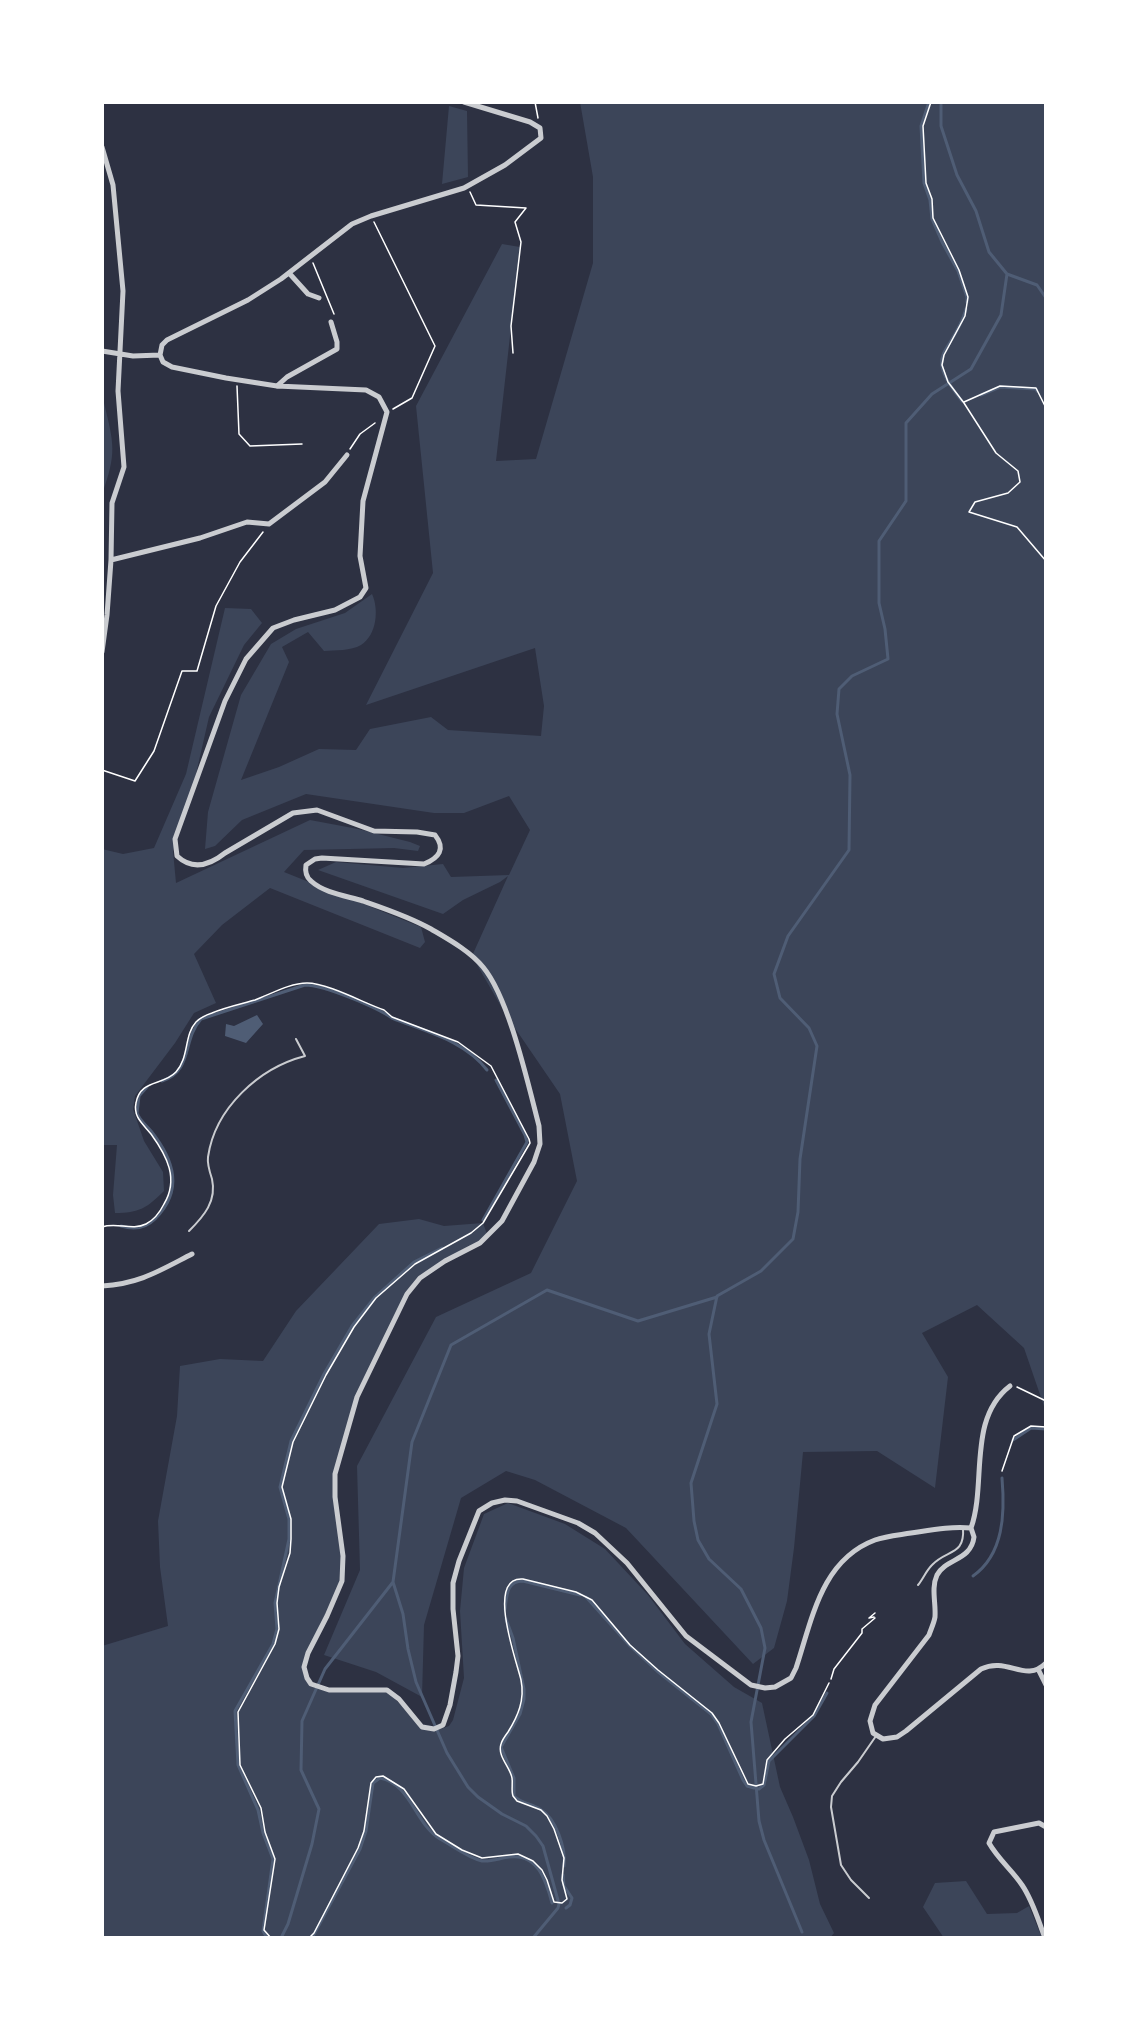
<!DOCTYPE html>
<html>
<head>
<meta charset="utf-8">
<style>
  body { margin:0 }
  #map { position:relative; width:1148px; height:2040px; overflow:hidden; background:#2d3142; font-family:Inter,sans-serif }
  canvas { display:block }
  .frame { position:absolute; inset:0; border:104px solid #fff; pointer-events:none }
</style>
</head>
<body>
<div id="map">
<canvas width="1148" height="2040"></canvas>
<div class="frame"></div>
</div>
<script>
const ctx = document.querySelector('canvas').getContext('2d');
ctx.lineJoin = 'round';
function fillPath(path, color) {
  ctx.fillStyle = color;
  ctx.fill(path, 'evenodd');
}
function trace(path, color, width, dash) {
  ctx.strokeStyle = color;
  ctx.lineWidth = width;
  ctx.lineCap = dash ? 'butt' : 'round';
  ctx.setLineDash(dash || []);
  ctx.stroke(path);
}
const green = new Path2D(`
  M580,102H1046V1412L1024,1348L977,1305L922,1333L948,1377L935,1488L877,1451L803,1452L794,1548L787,1601L774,1648L753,1664L626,1528L535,1480L506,1471L461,1498L424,1625L422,1697L376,1672L324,1655L360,1570L357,1466L436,1317L531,1273L577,1181L560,1094L506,1015L472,956L508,876L500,882L463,900L443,914L318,870L336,862L403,868L443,864L451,877L509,875L530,830L509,796L464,813H434L306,794L242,820L215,846L205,849L208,812L241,695L271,644L296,629L345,613L372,594C379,609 377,635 361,645C351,651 335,650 324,651L308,632L282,647L289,662L241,780L279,767L319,749L356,750L370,729L431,717L448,730L541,736L544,706L535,648L366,705L433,573L416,406L502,244L520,247L496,461L536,459L593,263V177Z
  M449,106L467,111L468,177L442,184Z
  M102,402L104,403C114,444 117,453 102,494Z
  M225,608L251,609L262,623L244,645L209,717L193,787L173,851L176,883L310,820L358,829L410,842L420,846L418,851L394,848L304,850L284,872L421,927L425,942L420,948L270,888L222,925L194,954L216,1003L194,1013L175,1043L135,1096L133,1109L144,1141L163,1172L164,1191C147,1208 139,1213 115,1213L113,1195L117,1145H102V849L123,854L154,848L186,774Z
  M419,1219L444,1226L483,1223L488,1237L420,1278L407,1294L357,1397L335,1474L341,1530L342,1581L304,1667L307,1678L321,1688L387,1690L417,1723L443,1728L449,1726L453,1720L464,1678L460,1611L464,1568L484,1514L508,1503L565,1524L605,1549L648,1595L685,1644L734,1687L762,1703L780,1787L793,1817L809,1860L820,1904L834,1933L830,1938H102V1646L168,1626L160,1567L158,1521L177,1416L180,1366L220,1359L263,1361L296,1311L379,1224Z
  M966,1881L987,1914L1017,1913L1029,1906L1042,1938H944L923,1907L935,1883Z`);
const water = new Path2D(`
  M257,1015L263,1024L246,1043L225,1036L226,1024L234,1026Z`);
const stream = new Path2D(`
  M929,102L921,126L924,183L930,200L932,219L942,242L958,271L967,297V302
  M941,102V126L957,175L976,211L989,252L1007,274L1037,285L1046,298
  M981,395L1000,387L1036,389L1037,391
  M962,401C921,350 952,357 966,309
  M162,1081C193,1071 182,1040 201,1019L305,985C324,985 376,1007 392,1018C426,1032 464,1040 487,1070
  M483,1220L527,1142L525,1135L496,1080
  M121,1226C134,1230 146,1228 155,1219C184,1190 174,1160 151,1131C146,1125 140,1121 137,1113L139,1096L147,1087
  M1013,1440L1031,1428L1046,1429
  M973,1576C1004,1554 1005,1513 1002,1478
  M393,1582L403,1614L408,1649L416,1682L447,1753L468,1787L478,1797L502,1814L526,1826L536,1836L543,1846L559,1904L558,1908L533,1938
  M586,1597L630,1646L657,1671L711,1714L718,1724L743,1780L747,1786L754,1788
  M505,1609C507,1596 506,1581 523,1581L580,1595
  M506,1619L513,1638L524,1689V1699L520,1714L501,1747L514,1778V1796C521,1803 532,1804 540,1809C556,1818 566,1848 564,1866
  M759,1789L764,1785L769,1761L814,1716L827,1693
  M563,1875L564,1886L572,1898L570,1905L566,1908
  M802,1932L764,1840L759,1821L751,1722L765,1648L761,1628L741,1589L709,1559L698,1540L694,1521L691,1483L717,1404L709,1334L717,1296L761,1271L793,1239L798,1212L800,1159L817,1046L809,1028L780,998L774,974L788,936L849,850L850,775L837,714L839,689L852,676L888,659L885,629L879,603V541L906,501V423L932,394L971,369L1001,315L1007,274
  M267,1938L263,1931L273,1859L263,1833L258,1810L238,1765L235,1711L273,1644L277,1629L275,1603L289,1539V1519L280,1487L291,1441L324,1374L352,1326L375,1297L414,1262L442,1248
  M281,1938L288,1924L312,1844L319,1809L301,1770L302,1721L325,1669L393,1582L412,1442L451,1345L547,1290L638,1321L717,1297
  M312,1938L360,1849L366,1831L373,1783L380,1778C411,1784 415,1824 440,1839C453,1846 468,1858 482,1861C491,1862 501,1858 509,1857C538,1853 546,1881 552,1903`);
const path = new Path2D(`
  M535,102L538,118
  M931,102L923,126L926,183L932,199L933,218L959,270L968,297L965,316L944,355L942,365L948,382L964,403L996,453L1018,471L1020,482L1008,493L975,502L969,512L1017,527L1046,561
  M470,192L476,205L526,208L515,222L521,242L511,326L513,353
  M374,222L435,346L412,398L393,409
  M313,263L334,314
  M237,386L239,434L250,446L302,444
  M964,402L1000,386L1036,388L1046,408
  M350,449L360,434L375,423
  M102,770L135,781L154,751L182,671H197L216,606L240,562L263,532
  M102,1227C117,1222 132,1231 146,1224C154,1220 160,1212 164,1204C179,1179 167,1156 151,1134C143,1124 133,1117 136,1103C140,1079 163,1086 176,1072C189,1058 184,1035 196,1022C200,1018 206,1015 212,1013C226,1007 241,1004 255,1000C271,994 290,983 307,983C327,983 364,1003 384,1010L392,1017L458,1042L491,1066L529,1139L530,1143L483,1223L471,1233L415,1264L376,1298L354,1327L326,1375L293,1442L282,1487L291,1519V1539L290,1553L279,1587L277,1603L279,1629L275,1644L238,1712L240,1765L261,1808L265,1832L275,1859L264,1930L271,1938
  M1017,1387L1046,1401
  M1002,1471L1014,1436L1031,1426L1046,1427
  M874,1617L869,1618L875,1613
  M831,1679L834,1669L862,1633V1629L875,1618
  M309,1938L314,1933L358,1848L364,1831L371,1783L376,1777L383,1776L404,1789L436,1834L462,1850L482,1858L518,1854L533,1861L542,1870L547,1880L554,1902L562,1903L567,1899L562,1880L564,1858L554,1829L547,1816L541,1810L517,1801L513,1796C511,1790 513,1784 512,1778C510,1767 497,1756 501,1744C502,1740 505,1736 508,1732C518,1716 525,1700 521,1680C517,1662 485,1576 523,1579L576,1592L592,1600L630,1645L658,1670L712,1713L719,1723L748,1784L756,1786L763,1784L767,1760L785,1739L813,1715L829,1683`);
const service = new Path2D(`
  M189,1231C204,1216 217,1201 212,1179C210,1173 207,1164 208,1157C215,1108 259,1068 305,1056L296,1039
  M918,1585C923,1579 926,1571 932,1565C947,1549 965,1556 963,1528
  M869,1898L851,1880L841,1865L831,1807L832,1796L841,1782L858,1762L876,1736`);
const minor = new Path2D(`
  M102,147L113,185L123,291L118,391L124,467L112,503L111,560L107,615L102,652
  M289,273L308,294L319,298
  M102,351L133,356L160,355
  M160,355L163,362L172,367L226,378L277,386L366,390L379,397L387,412L363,501L360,556L366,588L360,597L335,610L294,620L273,628L246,659L225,701L175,839L177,856C193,871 210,865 225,853L293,813L317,810L374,831L417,832L435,835C446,849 439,858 424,864L322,858L315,859L306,865C305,871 306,877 311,881C324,893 347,896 363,901C386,909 410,917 431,929C448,939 470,951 483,967C509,998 528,1084 539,1126L540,1144L534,1162L502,1221L480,1243L445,1261L420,1278L407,1294L357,1397L335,1474V1497L343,1556L342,1581L327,1616L308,1653L304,1667L307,1678L311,1684L329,1690H387L399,1699L422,1727L434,1729L443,1725L450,1705L456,1672L458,1656L453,1609V1583L459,1561L479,1511L492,1503L505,1500L517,1501L578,1523L595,1533L627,1563L686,1636L751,1685L765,1688L775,1687L791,1678L796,1668C812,1620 821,1560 875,1540C886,1536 899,1535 911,1533C931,1530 951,1526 971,1528
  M160,355L162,345L167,340L248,300L281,279L352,224L371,216L464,188L505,165L541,138L540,128L530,122L464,102
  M277,386L287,377L337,349V342L331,322
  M111,560L200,538L247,522L269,524L325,482L347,455
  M102,1286C139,1284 159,1271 192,1254
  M971,1528L974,1537C971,1561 946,1558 937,1575C931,1588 936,1603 935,1617C934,1623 931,1629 929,1635L875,1705L870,1721L873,1733L883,1739L897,1737L906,1731L981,1669C1008,1656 1025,1684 1046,1663
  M971,1528C987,1483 967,1419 1010,1386
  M1038,1669L1046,1685
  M1045,1938C1038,1920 1033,1901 1022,1885C1012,1870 998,1859 989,1843L994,1832L1039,1823L1046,1827`);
fillPath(green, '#3c4559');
fillPath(water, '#4f5d75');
trace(stream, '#4f5d75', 3);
trace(path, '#fff', 1.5);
trace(service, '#caccd0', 2);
trace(minor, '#caccd0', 5);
</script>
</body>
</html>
